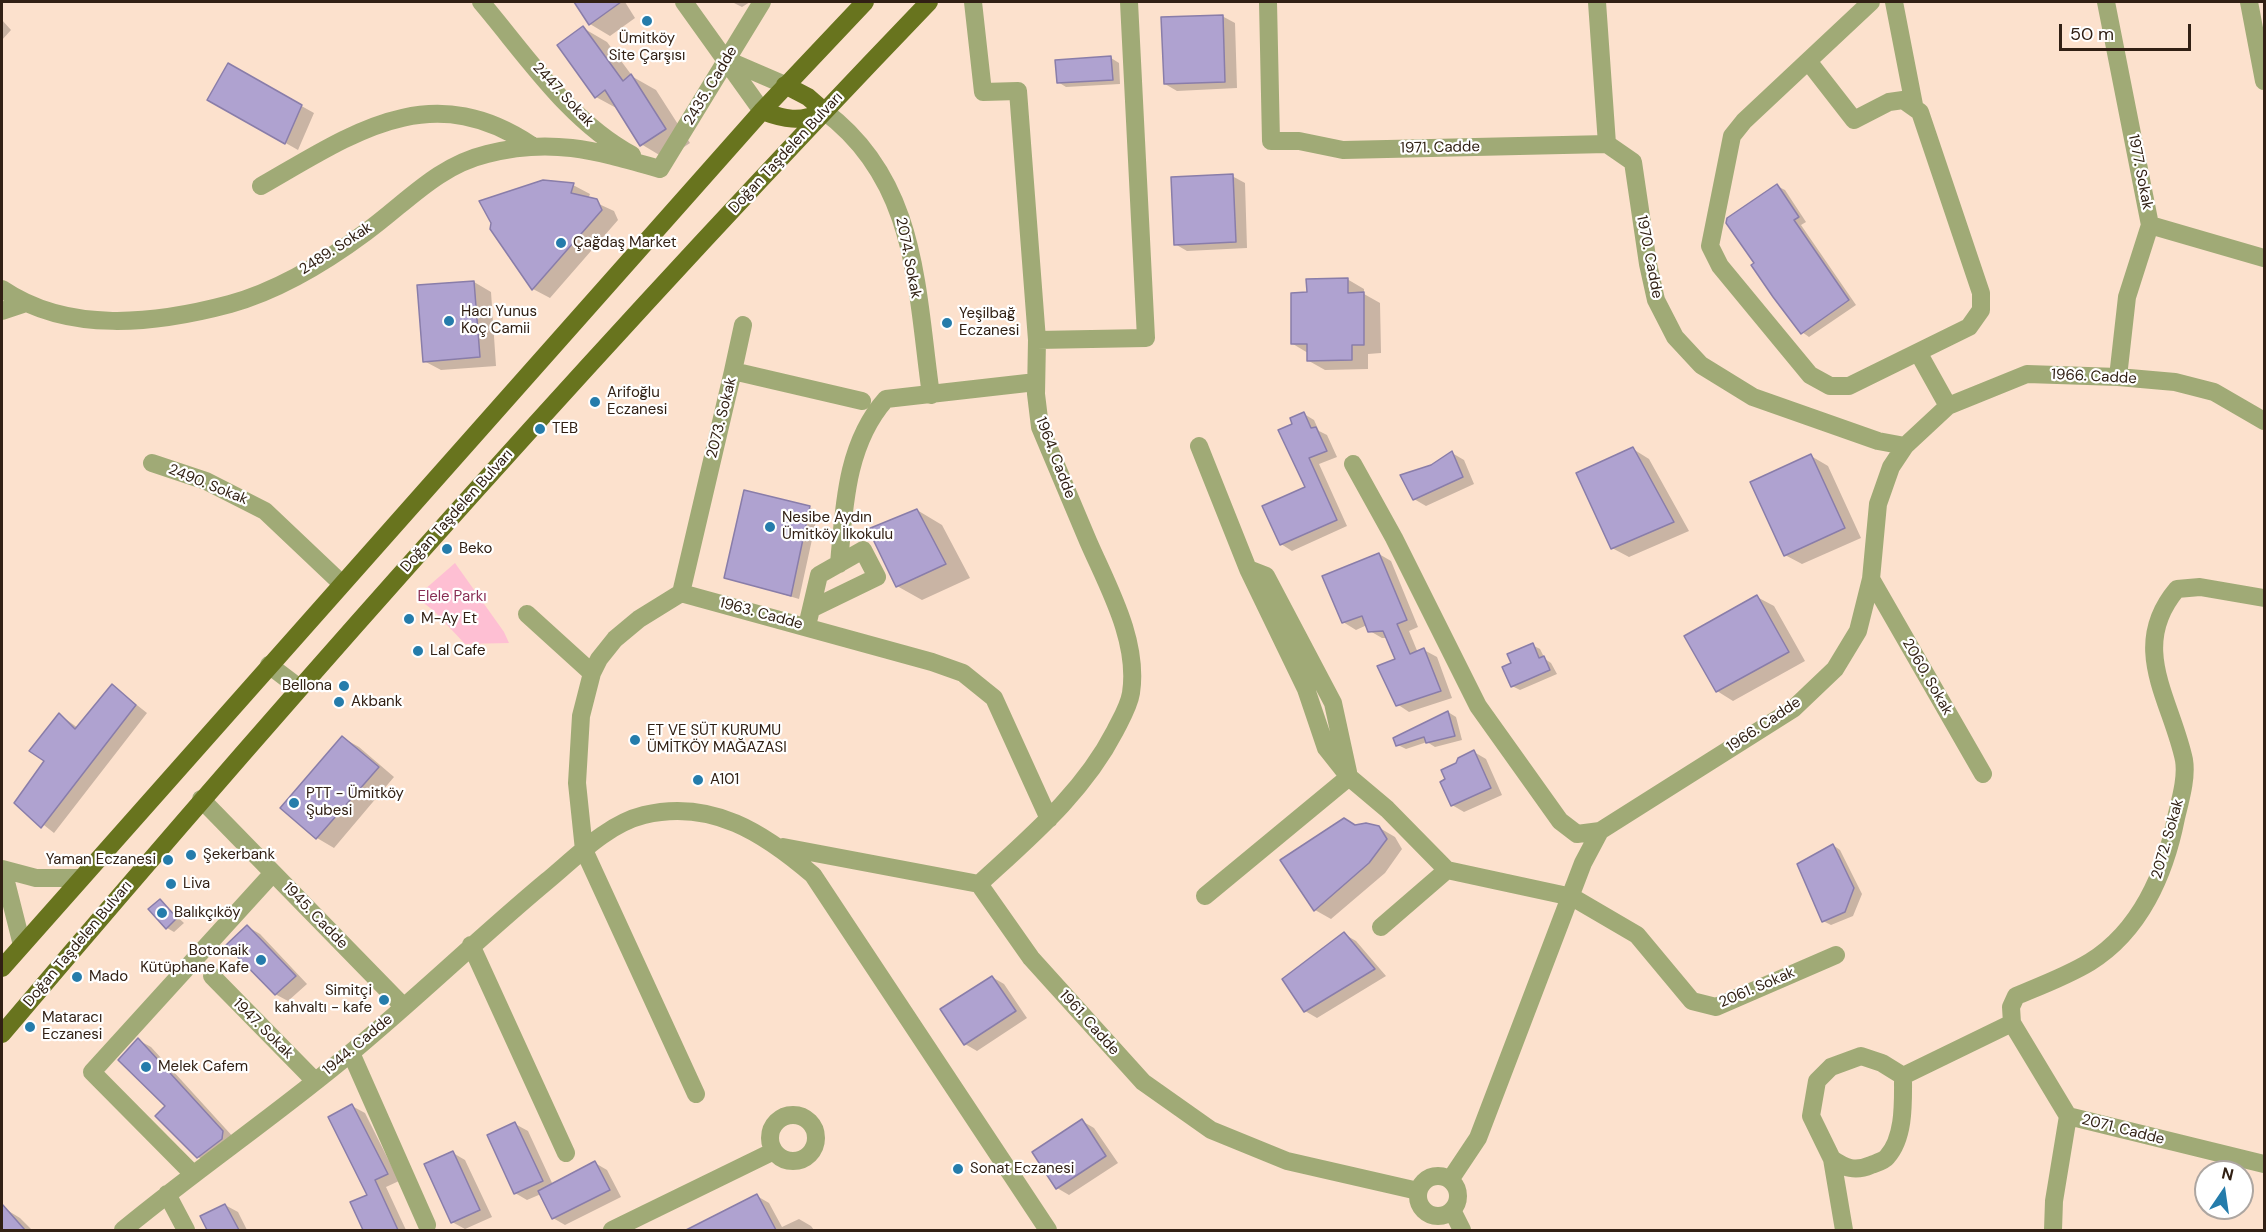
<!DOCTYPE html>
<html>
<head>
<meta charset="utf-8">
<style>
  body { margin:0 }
  #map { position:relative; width:2266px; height:1232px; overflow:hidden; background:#fce1cd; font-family:"DM Sans",sans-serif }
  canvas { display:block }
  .frame { position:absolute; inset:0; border:3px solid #312014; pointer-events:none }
  .north { position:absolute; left:2194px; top:1160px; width:60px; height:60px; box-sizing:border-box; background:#fff; border:2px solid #ada6a1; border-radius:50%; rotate:13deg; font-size:16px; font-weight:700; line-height:24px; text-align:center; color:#312014 }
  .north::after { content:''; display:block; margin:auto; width:21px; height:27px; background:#257cab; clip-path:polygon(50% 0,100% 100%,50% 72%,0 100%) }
  .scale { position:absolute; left:2059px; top:24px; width:132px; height:27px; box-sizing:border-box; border:3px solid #312014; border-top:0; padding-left:8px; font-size:18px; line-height:21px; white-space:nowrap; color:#312014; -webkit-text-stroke:4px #fff; paint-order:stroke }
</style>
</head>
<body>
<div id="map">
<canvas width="2266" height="1232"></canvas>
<div class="frame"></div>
<div class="north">N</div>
<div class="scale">50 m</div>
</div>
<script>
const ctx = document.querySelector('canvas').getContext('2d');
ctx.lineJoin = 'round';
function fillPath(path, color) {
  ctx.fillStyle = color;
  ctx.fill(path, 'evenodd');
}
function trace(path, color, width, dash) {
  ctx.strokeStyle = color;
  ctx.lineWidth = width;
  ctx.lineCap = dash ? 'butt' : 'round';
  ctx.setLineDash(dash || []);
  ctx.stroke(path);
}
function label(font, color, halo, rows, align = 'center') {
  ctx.font = font + ' "DM Sans",sans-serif';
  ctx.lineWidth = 4.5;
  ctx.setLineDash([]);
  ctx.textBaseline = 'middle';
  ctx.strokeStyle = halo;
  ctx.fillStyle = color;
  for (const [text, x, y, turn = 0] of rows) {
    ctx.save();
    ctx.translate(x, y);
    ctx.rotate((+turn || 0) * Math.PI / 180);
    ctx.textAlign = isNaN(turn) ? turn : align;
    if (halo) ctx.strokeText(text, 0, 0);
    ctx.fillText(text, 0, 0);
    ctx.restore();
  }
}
const green = new Path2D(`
  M455,563L504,632L509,643L465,644L434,611L416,597Z`);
const shadow = new Path2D(`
  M576,2H625L635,18L610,36L590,24Z
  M732,2H750L742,7Z
  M1222,16L1235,23L1237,88L1177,91L1165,84Z
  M2,20L11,30L2,40Z
  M583,28L607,42L633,77L656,90L690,143L666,159L641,144L620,110L596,97Z
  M1111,58L1119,63L1120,84L1066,87L1058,82Z
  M228,65L314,113L298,150L210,100Z
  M1232,176L1245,183L1247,248L1187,251L1175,244Z
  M573,185L590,194L588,199L614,211L618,220L550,298L533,289L492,229Z
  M1777,186L1785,190L1806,222L1801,225L1856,305L1809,337L1802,332L1756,264Z
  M1347,279L1364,289V294L1380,303L1381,353L1368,354V369L1325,370L1309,361L1308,353L1293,344L1308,294Z
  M474,282L491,292L496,366L441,370L424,361Z
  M1304,414L1314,420L1319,431L1327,435L1337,457L1319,464L1347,526L1292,551L1281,544L1307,487L1294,425Z
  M1633,449L1649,459L1689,531L1629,557L1612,548Z
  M1452,453L1464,460L1474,484L1426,506L1414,499L1402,476L1443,460Z
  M1811,456L1828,466L1861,538L1802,564L1785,555Z
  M746,492L810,508L818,512L799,599L725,577Z
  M917,510L942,525L970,578L922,600L897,586Z
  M1379,554L1391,561L1418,627L1409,631L1418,653L1424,650L1437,657L1452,698L1409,712L1397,704V660L1388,638H1382L1370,631L1367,625L1356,630L1343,622Z
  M1757,597L1774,606L1805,661L1733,701L1717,691Z
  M1532,645L1540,649L1545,659L1551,663L1557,674L1520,690L1512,686L1513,664Z
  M113,686L147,713L54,833L16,803L46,761L60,715L78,728Z
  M1448,712L1456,717L1462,740L1435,747L1427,742L1406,749L1398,745Z
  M343,738L359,747L394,777L334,848L317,838L282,808Z
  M1474,752L1486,759L1502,795L1464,812L1452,805L1447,780L1458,764Z
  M1378,827L1395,837L1402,849L1385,873L1331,919L1315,910Z
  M1833,845L1840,850L1862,894L1853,916L1831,925L1823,921Z
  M160,901L184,923L174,932L167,928Z
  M248,927L260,934L307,984L288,1001L275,994Z
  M1344,934L1356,941L1386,976L1317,1018L1305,1011Z
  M992,977L1004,984L1027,1018L977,1051L965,1044Z
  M138,1040L151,1047L235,1139L210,1164L198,1157L167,1106Z
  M352,1106L365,1113L399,1181L386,1187L406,1230H365L352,1203L369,1195Z
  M1082,1121L1094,1128L1118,1163L1069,1195L1057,1188Z
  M515,1124L528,1131L553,1185L595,1163L607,1170L621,1197L565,1225L553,1218L541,1194L527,1200L515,1193Z
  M453,1153L465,1160L492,1217L465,1229L452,1222Z
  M757,1196L769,1203L782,1227L799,1219L811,1226L814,1230H704L701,1224Z
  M225,1205L238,1212L247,1230H209L202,1217Z
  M2,1207L20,1218L32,1230H2Z`);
const building = new Path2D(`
  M574,2H621L589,25Z
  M1223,15L1225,82L1164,84L1161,17Z
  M583,26L623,81L631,74L666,129L640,146L605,90L595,98L557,45Z
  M1111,56L1113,80L1057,83L1055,60Z
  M228,63L302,105L285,144L207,100Z
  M1233,174L1236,242L1174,245L1171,177Z
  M543,180L574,183L571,193L597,199L602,210L532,290L490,229L491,223L479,201Z
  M1777,184L1799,217L1794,220L1849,300L1801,334L1773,297L1751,265L1754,263L1726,223L1727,218Z
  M1348,278V293L1364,292V345H1352V360L1307,361V344H1291V293L1307,292L1306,279Z
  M474,281L480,357L423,362L417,285Z
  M1304,412L1311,428L1316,427L1327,451L1309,458L1337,520L1280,545L1262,506L1305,487L1278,430L1292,424L1290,418Z
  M1633,447L1674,522L1611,549L1576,473Z
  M1452,451L1463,477L1413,500L1400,475L1431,465Z
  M1811,454L1845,528L1784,556L1750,482Z
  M744,490L810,506L791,596L724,578Z
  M917,509L946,564L896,587L868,529Z
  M1379,553L1407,620L1397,624L1410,654L1424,648L1441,691L1396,706L1377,666L1395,659L1383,631L1368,632L1362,616L1342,623L1322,576Z
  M1757,595L1789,652L1716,692L1684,636Z
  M1533,643L1539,658L1544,656L1550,670L1511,687L1502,667L1511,663L1507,654Z
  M112,684L136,705L41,828L14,803L44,761L29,751L59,713L75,729Z
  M1448,711L1455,736L1426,743L1424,737L1396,746L1393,738Z
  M342,736L379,767L316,839L280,808Z
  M1474,750L1491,788L1451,806L1440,782L1445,779L1441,770L1456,763L1458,758Z
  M1344,818L1355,825L1366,823L1379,826L1387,839L1369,863L1314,911L1280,860Z
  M1833,844L1854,888L1845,912L1822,922L1797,864Z
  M160,899L177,918L166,929L148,909Z
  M247,925L296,976L275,995L226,945Z
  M1344,932L1375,969L1304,1012L1282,979Z
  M992,976L1016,1011L964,1045L940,1009Z
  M138,1038L223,1131L222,1139L197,1158L155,1116L165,1106L118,1060Z
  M352,1104L388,1174L375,1180L398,1230H363L350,1202L367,1195L328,1117Z
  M1082,1119L1106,1156L1056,1189L1032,1152Z
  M515,1122L543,1181L514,1194L487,1135Z
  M453,1151L480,1210L451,1223L424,1164Z
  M595,1161L610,1190L552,1219L538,1191Z
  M757,1194L776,1230H686Z
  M2,1204L25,1230H2Z
  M225,1204L239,1230H207L200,1216Z`);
const minor = new Path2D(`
  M481,2C526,55 569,121 632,155
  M684,2L762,111
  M973,2L983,92L1018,91L1037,340L1036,394L1040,427C1056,465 1072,503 1088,541C1108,587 1139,641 1131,693C1129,706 1121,719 1115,731C1083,793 1030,837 979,884
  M1268,2L1271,141H1299L1343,150L1607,144L1597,2
  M1894,2L1914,105
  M2106,2L2150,225L2127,297L2118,377
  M2249,2L2264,81
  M727,60L785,85
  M1808,61L1854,120L1889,102L1903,100L1920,112L1981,293V310L1969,327L1849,386H1830L1810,375L1720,266L1710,246L1732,136L1744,121Z
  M1808,61L1871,2
  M824,111C918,181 916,289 931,395
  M1607,144L1633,162L1648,264L1656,300L1675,337L1701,365L1753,397L1878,441L1905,446
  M660,169L762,2
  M261,186C352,134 429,77 531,145
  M2150,225L2264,258
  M2,289C68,334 155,324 230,304C277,291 327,261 366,232C406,203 437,166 487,154C552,137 597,151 660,169
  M2,311L23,304
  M1037,340L1146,338L1129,2
  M1919,354L1948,406
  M733,371L743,325
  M1199,446L1248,569L1306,689L1326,748L1349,777L1387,809L1447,870L1572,897L1637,935L1692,1001L1716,1007L1836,955
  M152,463L206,481L265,511L341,583
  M1353,464L1394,538L1478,706L1560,821L1577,834L1600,831
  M839,564C844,507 846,444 886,399L1036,382
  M1248,569L1266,576L1333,703L1348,772
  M1871,579L1983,774
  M681,593L733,371L862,401
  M2264,598L2200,587L2177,589C2128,647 2171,699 2184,760C2187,778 2180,801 2176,818C2165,874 2140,931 2090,962C2067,976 2040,986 2016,996L2011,1007L2012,1023L2068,1116L2264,1164
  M527,614L592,673
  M807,626L819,575L863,550L877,577L811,609
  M269,665L298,687
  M201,799L404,1007
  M783,847L979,884L1031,958L1143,1082L1211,1130L1287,1161L1418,1191
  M2,869L36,878H80
  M3,870L22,945
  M1205,896L1349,777
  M1381,927L1447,870
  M471,945L566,1153
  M212,976L315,1081
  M351,1053L427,1225
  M696,1094L584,850L577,783L581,716L592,673L599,659L615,639L639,619L681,593L932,662L963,673L994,698L1049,819
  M770 1138a23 23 0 1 1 46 0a23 23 0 1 1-46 0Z
  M1832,1159C1845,1168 1855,1172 1871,1165C1876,1163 1884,1161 1887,1157C1905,1137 1903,1101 1903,1076
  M193,1174L92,1072L273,873
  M1418 1196a20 20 0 1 1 40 0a20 20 0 1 1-40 0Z
  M1450,1180L1478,1138L1583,863L1600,831L1793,709L1835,669L1858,631L1871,579L1878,504L1891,467L1905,446L1948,406L2027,374L2118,377L2175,382L2214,392L2264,421
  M167,1194L186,1230
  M1452,1210L1462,1230
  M123,1230C198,1168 278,1114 353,1051C419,996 481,936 547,881C576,857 607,824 644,815C712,799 764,833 813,875L1048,1230
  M612,1230L774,1151
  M1844,1230L1832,1159L1811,1116L1817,1081L1831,1067L1861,1056L1882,1063L1903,1076L2012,1023
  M2053,1230L2054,1201L2068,1116`);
const major = new Path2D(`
  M785,85L808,97L824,111
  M762,111C784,119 800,123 822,112
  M2,968L762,111L865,2
  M2,1034C301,681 609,335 929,2`);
const markers = [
  [647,21,6,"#257cab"],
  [561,243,6,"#257cab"],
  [449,321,6,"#257cab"],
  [947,323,6,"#257cab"],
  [595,402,6,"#257cab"],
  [540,429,6,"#257cab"],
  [770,527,6,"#257cab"],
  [447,549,6,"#257cab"],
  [409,619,6,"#257cab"],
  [418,651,6,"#257cab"],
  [344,686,6,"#257cab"],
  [339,702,6,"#257cab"],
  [635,740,6,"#257cab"],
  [698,780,6,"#257cab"],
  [294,803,6,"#257cab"],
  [191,855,6,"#257cab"],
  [168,860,6,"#257cab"],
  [171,884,6,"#257cab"],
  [162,913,6,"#257cab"],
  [261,960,6,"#257cab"],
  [77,977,6,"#257cab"],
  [384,1000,6,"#257cab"],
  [30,1027,6,"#257cab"],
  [146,1067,6,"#257cab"],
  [958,1169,6,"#257cab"]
];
const poiNames = [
  ["Ümitköy",647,39,"center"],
  ["Site Çarşısı",647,56,"center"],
  ["Çağdaş Market",573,243],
  ["Hacı Yunus",461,312],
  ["Koç Camii",461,329],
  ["Yeşilbağ",959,314],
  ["Eczanesi",959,331],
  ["Arifoğlu",607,393],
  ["Eczanesi",607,410],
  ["TEB",552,429],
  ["Nesibe Aydın",782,518],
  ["Ümitköy İlkokulu",782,535],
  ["Beko",459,549],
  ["M-Ay Et",421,619],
  ["Lal Cafe",430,651],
  ["Bellona",332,686,"right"],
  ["Akbank",351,702],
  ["ET VE SÜT KURUMU",647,731],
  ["ÜMİTKÖY MAĞAZASI",647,748],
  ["A101",710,780],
  ["PTT - Ümitköy",306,794],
  ["Şubesi",306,811],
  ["Şekerbank",203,855],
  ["Yaman Eczanesi",156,860,"right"],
  ["Liva",183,884],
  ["Balıkçıköy",174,913],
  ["Botonaik",249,951,"right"],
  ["Kütüphane Kafe",249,968,"right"],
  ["Mado",89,977],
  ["Simitçi",372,991,"right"],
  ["kahvaltı - kafe",372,1008,"right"],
  ["Mataracı",42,1018],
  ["Eczanesi",42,1035],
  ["Melek Cafem",158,1067],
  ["Sonat Eczanesi",970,1169]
];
const streetNames = [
  ["2435. Cadde",711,86,-59],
  ["2447. Sokak",563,95,47],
  ["1971. Cadde",1440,148,-1],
  ["Doğan Taşdelen Bulvarı",786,153,-47],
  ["1977. Sokak",2140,172,79],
  ["2489. Sokak",336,249,-33],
  ["1970. Cadde",1649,257,79],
  ["2074. Sokak",908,258,79],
  ["1966. Cadde",2094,377,3],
  ["2073. Sokak",722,418,-76],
  ["1964. Cadde",1055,458,69],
  ["2490. Sokak",208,485,22],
  ["Doğan Taşdelen Bulvarı",457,511,-48],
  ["1963. Cadde",761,614,15],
  ["2060. Sokak",1927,677,60],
  ["1966. Cadde",1764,725,-34],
  ["2072. Sokak",2168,839,-74],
  ["1945. Cadde",315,916,46],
  ["Doğan Taşdelen Bulvarı",78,944,-50],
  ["2061. Sokak",1757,988,-23],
  ["1961. Cadde",1089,1023,48],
  ["1947. Sokak",263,1029,45],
  ["1944. Cadde",358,1045,-40],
  ["2071. Cadde",2123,1130,14]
];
const parkNames = [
  ["Elele Parkı",452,597]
];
fillPath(green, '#febfd3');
fillPath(shadow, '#0003');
fillPath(building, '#afa2d0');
trace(building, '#897da9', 1.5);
trace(minor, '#a0aa76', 18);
trace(major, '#68741e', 18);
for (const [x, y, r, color] of markers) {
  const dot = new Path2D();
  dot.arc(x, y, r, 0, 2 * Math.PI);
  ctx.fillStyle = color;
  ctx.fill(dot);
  trace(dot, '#fff', 2);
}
label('15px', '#312014', '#fff', poiNames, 'left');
label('15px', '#312014', '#fff', streetNames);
label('15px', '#882d54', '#fff', parkNames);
</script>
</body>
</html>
